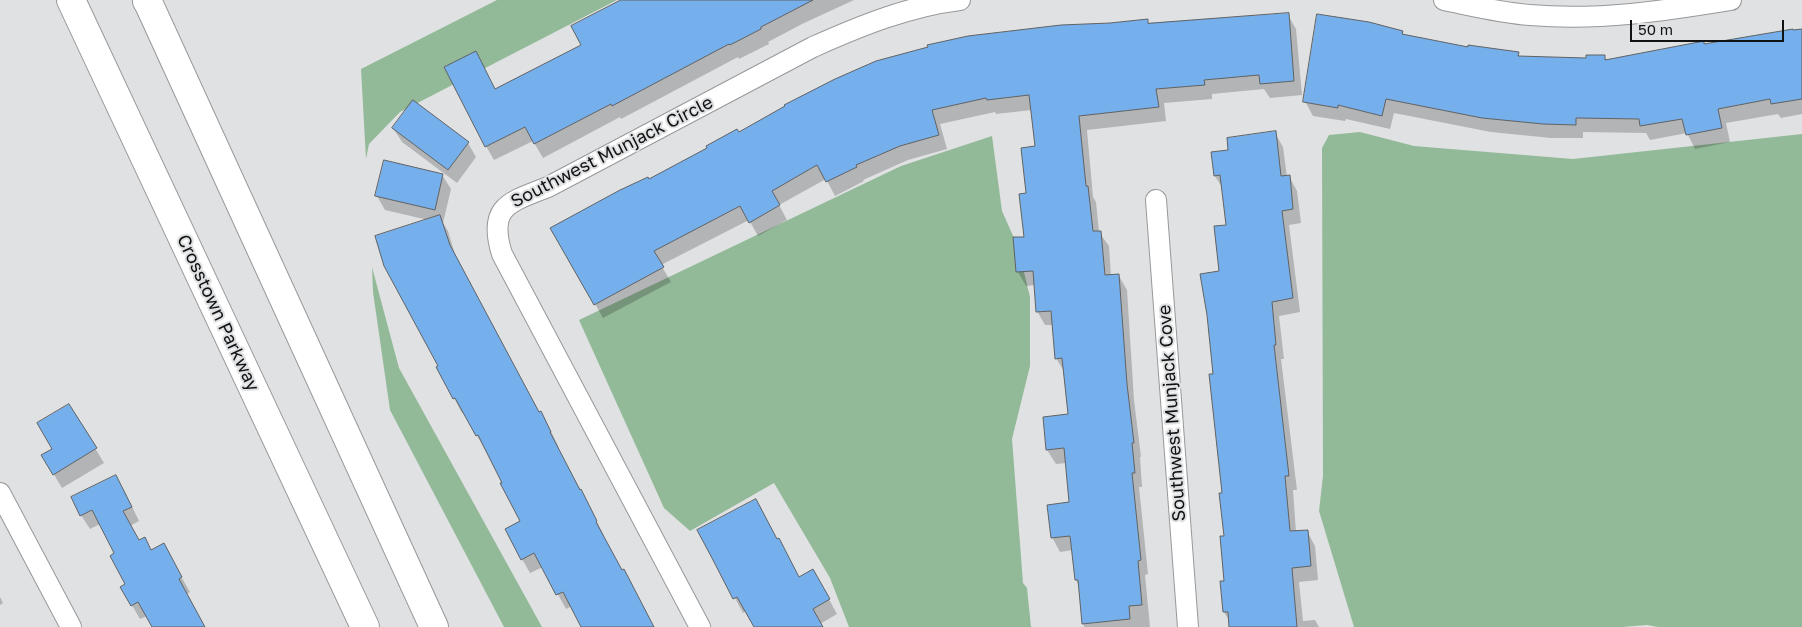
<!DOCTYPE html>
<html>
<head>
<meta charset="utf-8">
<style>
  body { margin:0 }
  #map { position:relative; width:1802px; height:627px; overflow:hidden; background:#e0e1e3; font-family:"Golos Text",sans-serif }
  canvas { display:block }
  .scale { position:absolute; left:1630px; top:20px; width:154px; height:22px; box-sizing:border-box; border:2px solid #111212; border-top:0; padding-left:6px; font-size:15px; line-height:18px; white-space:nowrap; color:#111212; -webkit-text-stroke:4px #e0e1e3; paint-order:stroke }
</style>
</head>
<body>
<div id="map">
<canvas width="1802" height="627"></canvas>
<div class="scale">50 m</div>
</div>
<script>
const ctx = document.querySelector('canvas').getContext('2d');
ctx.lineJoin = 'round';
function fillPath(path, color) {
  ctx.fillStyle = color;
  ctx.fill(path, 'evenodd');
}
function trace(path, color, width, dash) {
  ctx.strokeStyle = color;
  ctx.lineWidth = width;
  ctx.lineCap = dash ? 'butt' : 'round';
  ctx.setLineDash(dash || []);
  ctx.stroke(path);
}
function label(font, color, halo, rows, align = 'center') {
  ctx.font = font + ' "Golos Text",sans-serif';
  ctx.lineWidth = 4;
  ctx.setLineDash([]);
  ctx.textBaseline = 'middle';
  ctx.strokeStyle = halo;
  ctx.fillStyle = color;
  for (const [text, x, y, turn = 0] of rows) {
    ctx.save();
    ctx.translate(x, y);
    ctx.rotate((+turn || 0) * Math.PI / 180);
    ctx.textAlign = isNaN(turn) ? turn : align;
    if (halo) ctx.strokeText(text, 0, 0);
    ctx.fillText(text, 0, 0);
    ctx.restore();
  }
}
const green = new Path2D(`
  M497,0H617L400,112L369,144L366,159L361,69Z
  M1360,132L1414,146L1573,159L1802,134V627H1658L1647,625L1622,627H1354L1319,511L1323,476L1322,148L1329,135Z
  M992,136L1002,211L1018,247L1030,297V366L1012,439L1023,583L1027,588L1031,627H849L830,578L774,483L690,531L664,508L579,320L901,166Z
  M372,267L399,368L542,627H504L390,410L373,292Z`);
const shadow = new Path2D(`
  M624,0H854L802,24L768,42L769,44L739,59L738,57L621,119L620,117L543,158L533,141L494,160L486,146L496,91L583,45Z
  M1288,15L1296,29L1302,95L1270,98L1264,89L1212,94V99L1164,103L1166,121L1087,130L1093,197L1096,202L1099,232L1109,246L1111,276H1119L1127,290L1134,400L1141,457H1140L1142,487H1139L1148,574L1145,575L1150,627H1084L1080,588L1076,580L1073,550L1060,552L1052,537L1071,503L1066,463L1056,464L1047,450L1069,415L1065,373L1056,358L1054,325H1045L1037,311L1035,285L1026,286L1018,272L1025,238L1027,194L1036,147L1032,110L996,114L995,112L940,124L947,149L908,160L863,180L864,181L835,196L826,179L779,205L787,220L758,236L749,220L661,265L671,282L603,318L552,228L648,181L738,133L1147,20L1149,24Z
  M1802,29V114L1781,118L1778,114L1726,123L1730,142L1695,149L1687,133L1650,140L1646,133L1583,132V138H1551L1491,132L1394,113L1390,129L1346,119L1345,121L1313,116L1305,101L1402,32L1404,35L1469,49L1518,53L1520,57L1588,59L1604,56L1607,61L1703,42L1705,45Z
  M393,128L468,143L476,157L457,183L402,142Z
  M1275,133L1283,147L1287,177L1289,176L1297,191L1301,223L1289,225L1300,312L1279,316L1284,359H1281L1297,490H1293L1296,532L1307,531L1315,546L1318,580L1299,582L1303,621L1315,620L1319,627H1230V622L1224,612L1225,537L1223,494L1208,315L1220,272L1227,226L1223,189L1215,176L1230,151Z
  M442,175L451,189L443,223L448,231L457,261L539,414L540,413L549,427L558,446L557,447L589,505L604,536H603L654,627H583L572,606L566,609L543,567L530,573L522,559V521L485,450L464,412L462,413L454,398L440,367L428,220L385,210L377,196Z
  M69,405L104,463L62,488L43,456L54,449Z
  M124,490L139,521L130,526L139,541L151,551L171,559L190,592L187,594L204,627H153L147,616L140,619L122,588L127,585L116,554L100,524L90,529L81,515Z
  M699,531L777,541L799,578L821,585L837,614L820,624L822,627H755L746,611L743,613Z
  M0,597L3,603L0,605Z`);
const building = new Path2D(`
  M621,0H813L761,27V29L730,45L729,44L612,106L611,104L534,144L525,127L485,147L444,67L476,51L495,89L581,45L571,26Z
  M1289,13L1294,81L1260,84L1259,75L1204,80L1205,85L1156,89L1159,107L1079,116L1086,186H1088L1093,231H1101L1105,275L1119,274L1127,384L1134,443H1132L1135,473H1132L1141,560L1138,561L1142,605L1129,606L1130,619L1082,624L1078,580H1075L1070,536L1051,538L1047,505L1069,502L1064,448L1046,450L1043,417L1068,414L1062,358L1055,359L1051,311L1036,312L1033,271L1016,272L1013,237H1024L1019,194L1026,193L1021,148L1035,146L1029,95L987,100L986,98L932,110L939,135L900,146L856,165L857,167L826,182L817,165L772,191L780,205L749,223L740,206L654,251L664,267L594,305L550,228L620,190L648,177L649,179L707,148L706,146L737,129L739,132L785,106L784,105L835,79L876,61L928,47L927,45L968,36L1061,25L1110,23L1148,19V23Z
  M1317,14L1369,22L1403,31L1402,34L1468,47V45L1519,52L1518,56L1586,58V55H1605V60L1704,41V44L1793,29V30L1802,29V99L1771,104L1770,99L1718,109L1722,128L1686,135L1682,119L1640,126L1639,119L1576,118V125L1543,124L1482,118L1386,99L1382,116L1338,105V108L1303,102Z
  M413,100L469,142L448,170L392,128Z
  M1276,131L1281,176L1290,175L1293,209L1282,211L1293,298L1272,302L1276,345H1274L1289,476H1285L1290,531L1308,530L1311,566L1292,568L1297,627H1229L1228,612H1223L1220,581H1224L1220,536H1224L1219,493H1222L1209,374H1213L1207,315L1200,274L1219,271L1214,226L1226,225L1220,175L1214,176L1211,152L1228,150L1227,138Z
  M384,160L443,174L435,210L375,196Z
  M440,215L450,245L539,412L541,411L551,432H550L580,490L581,489L597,521L596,522L622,570L624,569L654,627H581L563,592L556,595L534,553L521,560L505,529L520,521L500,483H502L478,435L476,436L455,398L453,399L436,367L438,366L384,266L375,236Z
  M69,404L97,448L53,475L41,455L52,449L37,423Z
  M116,475L132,507L123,511L139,540L145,537L151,550L164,543L182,577L179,579L205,627H152L138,602L131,606L120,587L125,584L110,556L114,553L92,510L80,516L71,497Z
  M756,499L777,539L779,538L799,577L813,569L830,599L813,609L823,627H754L737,597L733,599L713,560L697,530Z`);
const minor = new Path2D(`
  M1444,0C1473,6 1501,13 1530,15C1598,21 1664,11 1731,0
  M1156,200L1188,627
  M0,493L71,627
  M700,627L502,254C487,206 510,202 548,187L813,47C860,26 909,6 960,0`);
const secondary = new Path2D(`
  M71,0L365,627
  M147,0L434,627`);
const motorway = new Path2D(`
  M147,0V1`);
const streetNames = [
  ["Southwest Munjack Circle",612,152,-27],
  ["Crosstown Parkway",218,313,65],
  ["Southwest Munjack Cove",1172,413,-94]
];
fillPath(green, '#93ba98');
fillPath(shadow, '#0003');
fillPath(building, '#75afec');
trace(building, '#606263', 1);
trace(minor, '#97989a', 22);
trace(secondary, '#97989a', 30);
trace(motorway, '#97989a', 30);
trace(minor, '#fff', 20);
trace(secondary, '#fff', 28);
trace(motorway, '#fff', 28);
label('18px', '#111212', '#e0e1e3', streetNames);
</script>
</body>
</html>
